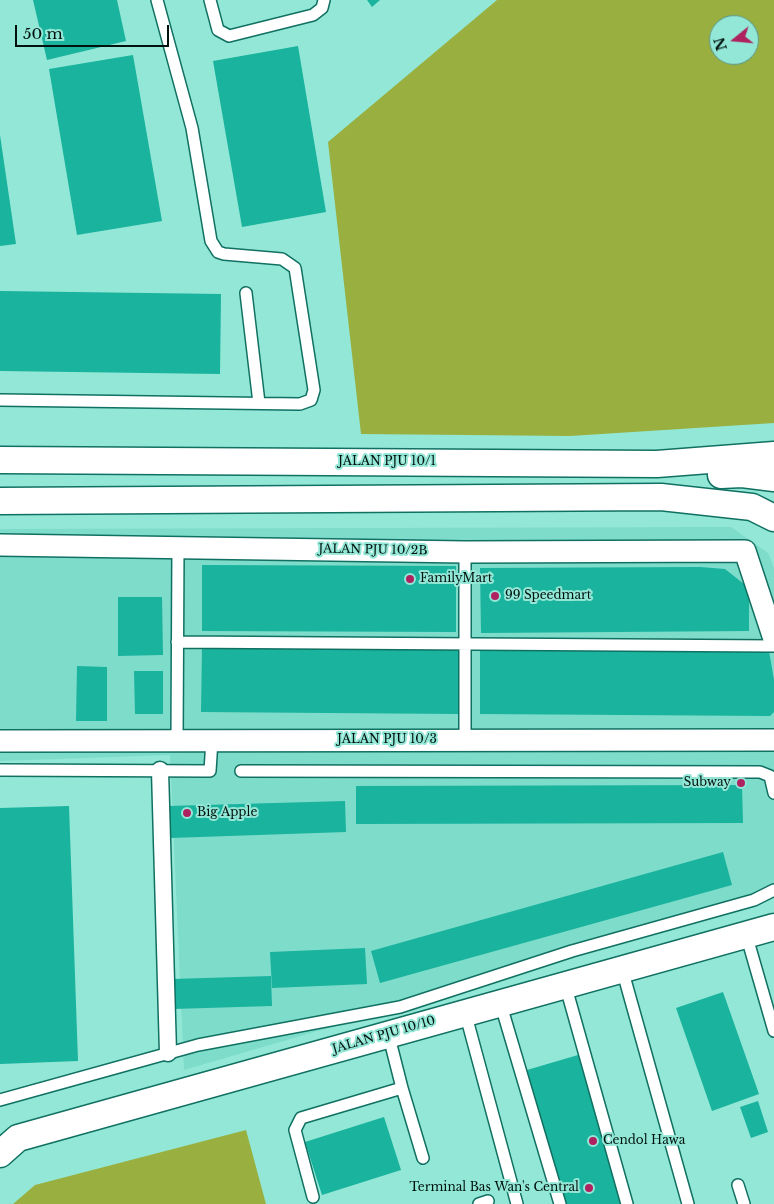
<!DOCTYPE html>
<html>
<head>
<meta charset="utf-8">
<style>
  body { margin:0 }
  #map { position:relative; width:774px; height:1204px; overflow:hidden; background:#93e7d6; font-family:"Libre Baskerville",serif }
  canvas { display:block }
  .north { position:absolute; left:709px; top:15px; width:50px; height:50px; box-sizing:border-box; background:#93e7d6; border:1px solid #589286; border-radius:50%; rotate:253deg; font-size:14px; font-weight:700; line-height:20px; text-align:center; color:#00120e }
  .north::after { content:''; display:block; margin:auto; width:18px; height:22px; background:#ae2260; clip-path:polygon(50% 0,100% 100%,50% 72%,0 100%) }
  .scale { position:absolute; left:15px; top:25px; width:154px; height:22px; box-sizing:border-box; border:2px solid #00120e; border-top:0; padding-left:6px; font-size:15px; line-height:18px; white-space:nowrap; color:#00120e; -webkit-text-stroke:4px #93e7d6; paint-order:stroke }
</style>
</head>
<body>
<div id="map">
<canvas width="774" height="1204"></canvas>
<div class="north">N</div>
<div class="scale">50 m</div>
</div>
<script>
const ctx = document.querySelector('canvas').getContext('2d');
ctx.lineJoin = 'round';
function fillPath(path, color) {
  ctx.fillStyle = color;
  ctx.fill(path, 'evenodd');
}
function trace(path, color, width, dash) {
  ctx.strokeStyle = color;
  ctx.lineWidth = width;
  ctx.lineCap = dash ? 'butt' : 'round';
  ctx.setLineDash(dash || []);
  ctx.stroke(path);
}
function label(font, color, halo, rows, align = 'center') {
  ctx.font = font + ' "Libre Baskerville",serif';
  ctx.lineWidth = 4;
  ctx.setLineDash([]);
  ctx.textBaseline = 'middle';
  ctx.strokeStyle = halo;
  ctx.fillStyle = color;
  for (const [text, x, y, turn = 0] of rows) {
    ctx.save();
    ctx.translate(x, y);
    ctx.rotate((+turn || 0) * Math.PI / 180);
    ctx.textAlign = isNaN(turn) ? turn : align;
    if (halo) ctx.strokeText(text, 0, 0);
    ctx.fillText(text, 0, 0);
    ctx.restore();
  }
}
const built = new Path2D(`
  M731,527L768,553L774,568V898L184,1070L170,755L0,761V529Z`);
const green = new Path2D(`
  M497,0H774V423L570,436L361,434L328,142ZM719,25H749V55H719Z
  M246,1130L266,1204H13L35,1185Z`);
const building = new Path2D(`
  M33,0H117L126,41L47,60Z
  M367,0H380L372,7Z
  M298,46L326,212L242,227L213,61Z
  M133,55L162,221L77,235L49,69Z
  M0,135L16,244L0,246Z
  M0,291L221,294L220,374L0,371Z
  M202,565L456,566V632L202,631Z
  M700,567L725,569L749,588V631L481,633L480,568Z
  M118,597H162L163,655L118,656Z
  M202,647L459,650V714L201,712Z
  M480,649L769,651L774,680V712L770,716L480,714Z
  M77,666L107,667V721H76Z
  M134,671H163V714H135Z
  M742,785L743,823L356,824V786Z
  M345,801L346,832L170,838L169,806Z
  M69,806L78,1061L0,1064V808Z
  M723,852L732,885L380,983L371,951Z
  M365,948L367,984L272,988L270,952Z
  M271,976L272,1006L173,1009L172,979Z
  M723,992L759,1094L712,1111L676,1008Z
  M578,1055L622,1204H566L527,1070Z
  M758,1101L768,1132L751,1138L740,1107Z
  M384,1117L401,1170L322,1195L305,1142Z`);
const service = new Path2D(`
  M210,0L218,30L229,36L313,15L322,8L324,0
  M246,293L259,403
  M0,400L300,404L311,400L314,390L295,268L282,259L224,254L218,252L211,241L192,128L157,0
  M177,642L774,646
  M177,740L178,547
  M465,740V552
  M0,770L210,771L212,740
  M241,771L760,772L770,776L774,793
  M746,934L774,1031
  M622,969L688,1204
  M565,984L627,1204
  M500,1002L560,1204
  M465,1012L517,1204
  M402,1088L423,1158
  M0,1100L198,1045L400,1007L572,951L754,900L774,890
  M738,1185L744,1204
  M313,1197L295,1130L301,1118L402,1088L388,1033
  M479,1204L488,1201`);
const pedestrian = new Path2D(`
  M160,770L168,1053`);
const minor = new Path2D(`
  M0,545L465,552L745,551L774,639
  M0,741L774,740`);
const tertiary = new Path2D(`
  M0,460L657,464L774,455
  M721,475L742,474L774,478
  M0,501L661,497L752,507L774,518
  M0,1154L18,1138L774,927`);
const markers = [
  [410,579,5,"#ae2260"],
  [495,596,5,"#ae2260"],
  [741,783,5,"#ae2260"],
  [187,813,5,"#ae2260"],
  [593,1141,5,"#ae2260"],
  [589,1188,5,"#ae2260"]
];
const streetNames = [
  ["JALAN PJU 10/1",387,462],
  ["JALAN PJU 10/2B",373,550,1],
  ["JALAN PJU 10/3",387,740],
  ["JALAN PJU 10/10",384,1035,-16]
];
const poiNames = [
  ["FamilyMart",420,579],
  ["99 Speedmart",505,596],
  ["Subway",731,783,"right"],
  ["Big Apple",197,813],
  ["Cendol Hawa",603,1141],
  ["Terminal Bas Wan's Central",579,1188,"right"]
];
fillPath(built, '#7edcca');
fillPath(green, '#99b040');
fillPath(building, '#19b39e');
trace(service, '#107062', 14);
trace(pedestrian, '#107062', 19);
trace(minor, '#107062', 24);
trace(tertiary, '#107062', 29);
trace(service, '#fff', 11);
trace(pedestrian, '#fff', 16);
trace(minor, '#fff', 21);
trace(tertiary, '#fff', 26);
for (const [x, y, r, color] of markers) {
  const dot = new Path2D();
  dot.arc(x, y, r, 0, 2 * Math.PI);
  ctx.fillStyle = color;
  ctx.fill(dot);
  trace(dot, '#93e7d6', 2);
}
label('12px', '#00120e', '#93e7d6', streetNames);
label('12px', '#00120e', '#93e7d6', poiNames, 'left');
</script>
</body>
</html>
